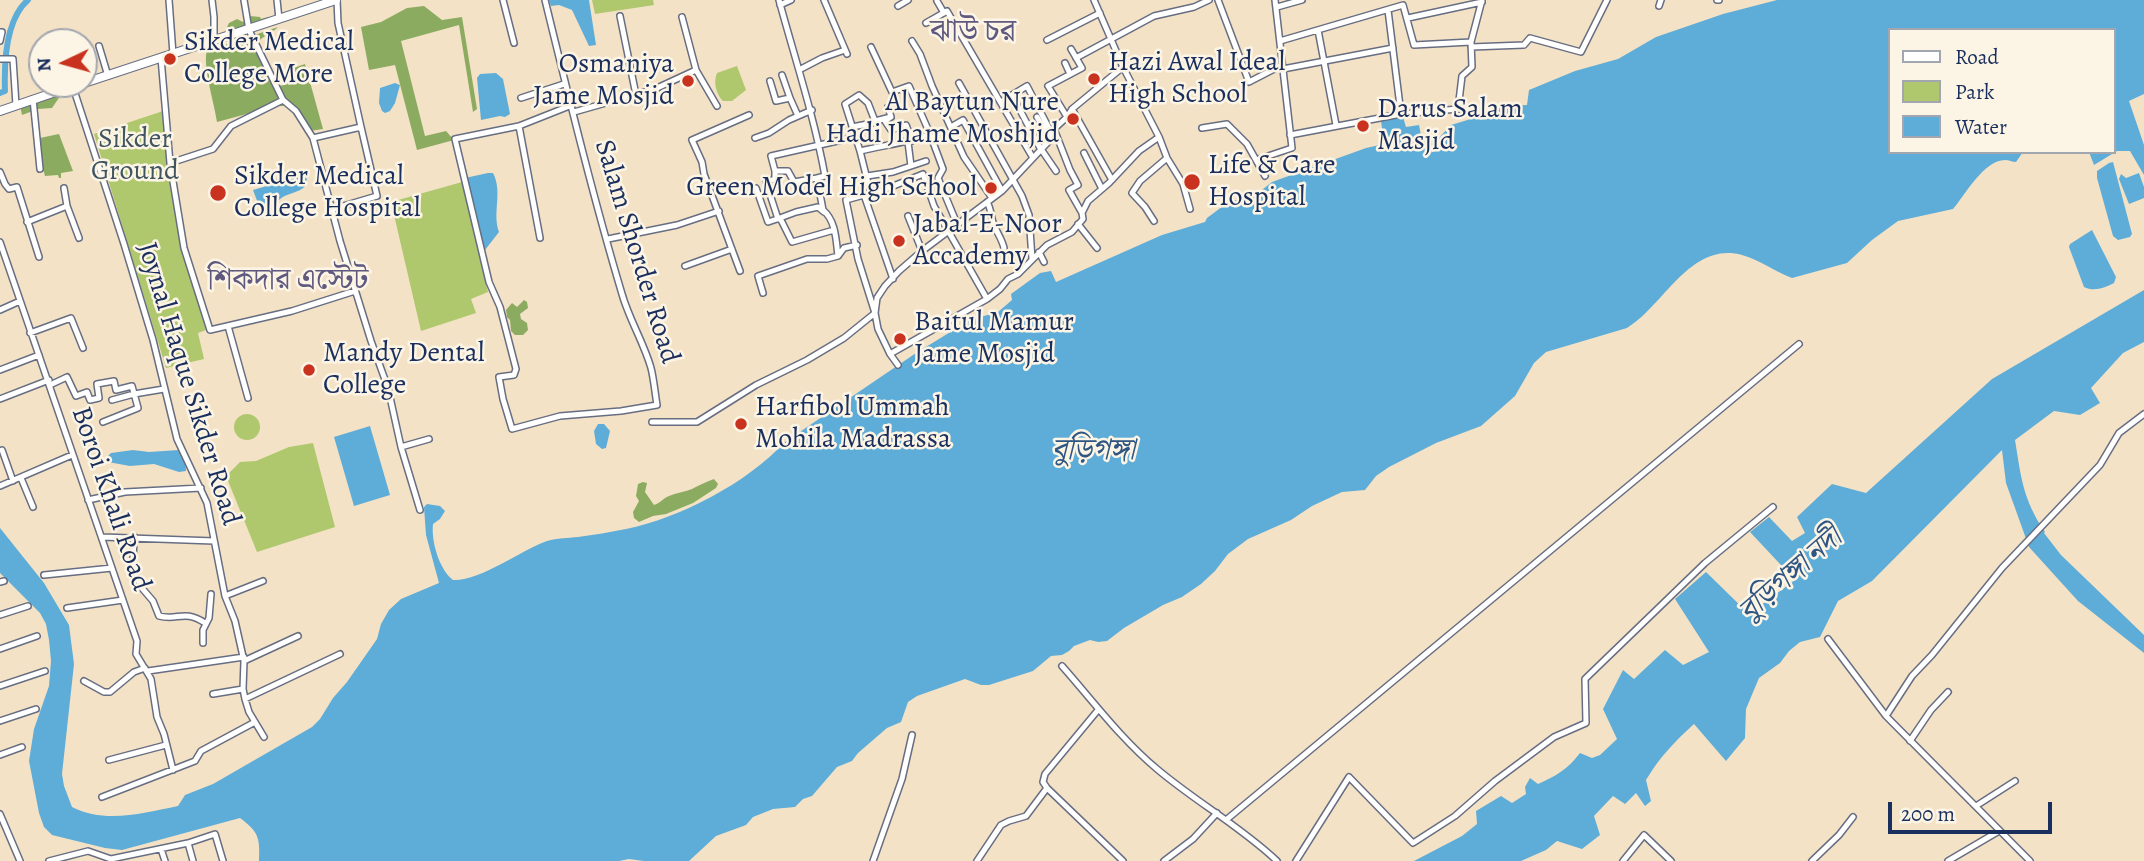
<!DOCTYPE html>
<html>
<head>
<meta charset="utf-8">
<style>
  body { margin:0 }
  #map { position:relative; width:2144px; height:861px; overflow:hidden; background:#f4e2c6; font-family:Alegreya,serif }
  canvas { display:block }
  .legend { position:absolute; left:1888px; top:28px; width:228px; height:126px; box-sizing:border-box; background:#fcf5e5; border:2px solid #a2a6af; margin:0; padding:9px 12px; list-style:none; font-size:21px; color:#1b2f5e }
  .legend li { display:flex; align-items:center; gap:14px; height:35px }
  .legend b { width:35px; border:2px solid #a2a6af }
  .north { position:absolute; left:28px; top:28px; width:70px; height:70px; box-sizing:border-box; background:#fcf5e5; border:2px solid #a2a6af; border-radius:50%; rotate:265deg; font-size:19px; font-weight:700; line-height:28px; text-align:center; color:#1b2f5e }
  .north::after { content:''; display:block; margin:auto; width:24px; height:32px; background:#c8321e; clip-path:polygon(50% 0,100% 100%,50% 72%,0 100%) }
  .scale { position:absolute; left:1888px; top:802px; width:164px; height:32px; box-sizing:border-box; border:4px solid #1b2f5e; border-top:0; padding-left:9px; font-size:21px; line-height:24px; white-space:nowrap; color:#1b2f5e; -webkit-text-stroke:5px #fcf5e5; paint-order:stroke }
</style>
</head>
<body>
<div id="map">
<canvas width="2144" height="861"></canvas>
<ul class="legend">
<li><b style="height:9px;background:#fff"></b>Road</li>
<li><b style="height:19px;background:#afc86d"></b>Park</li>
<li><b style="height:19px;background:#5eadd8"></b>Water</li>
</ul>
<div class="north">N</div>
<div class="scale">200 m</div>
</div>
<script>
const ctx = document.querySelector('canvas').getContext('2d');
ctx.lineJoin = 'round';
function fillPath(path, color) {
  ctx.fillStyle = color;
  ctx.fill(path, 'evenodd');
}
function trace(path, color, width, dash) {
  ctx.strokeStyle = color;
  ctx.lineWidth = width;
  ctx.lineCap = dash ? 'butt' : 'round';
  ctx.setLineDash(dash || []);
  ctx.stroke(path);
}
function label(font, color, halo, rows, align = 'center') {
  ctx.font = font + ' Alegreya,"Noto Serif Bengali",serif';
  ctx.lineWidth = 5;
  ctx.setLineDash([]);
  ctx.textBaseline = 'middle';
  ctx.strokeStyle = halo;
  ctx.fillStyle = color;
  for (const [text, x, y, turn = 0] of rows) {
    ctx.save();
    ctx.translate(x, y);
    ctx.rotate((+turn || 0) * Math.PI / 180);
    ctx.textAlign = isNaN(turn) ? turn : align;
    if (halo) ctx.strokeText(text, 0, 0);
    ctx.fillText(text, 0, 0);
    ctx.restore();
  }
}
const green = new Path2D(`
  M592,0H653L654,5L595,14Z
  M737,66L746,90L732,101H723C716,94 713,82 717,73Z
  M163,111L183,249L206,330L198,333L204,359L166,368L94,134Z
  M462,182L488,292L471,299L476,313L421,331L391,202Z
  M234 427a13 13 0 1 1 26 0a13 13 0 1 1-26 0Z
  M313,443L335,527L257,552L226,476L240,462L256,461L289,447Z`);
const forest = new Path2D(`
  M424,6L442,20L462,17L477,109L473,112L459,25L401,41L425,136L446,131L454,140L417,150L395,65L369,70L361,27L381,22L407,8Z
  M250,16L260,17L261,19L268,17L272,21L229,35L225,31L229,23L237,19L243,22Z
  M278,27C271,34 262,36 256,44L275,87L284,85L293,68L305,64L323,129L310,131L296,106H276L217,122C215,106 202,64 207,51Z
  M65,89L52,108L38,109L22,115L20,105Z
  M59,134L73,171L61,173V178H59L58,175L45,176L35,139Z
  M524,300L527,302L528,308L520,314L521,319L527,323L528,330L523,335H515L511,331L510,320L507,317L506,310L512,303L517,307Z
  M714,479L718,484L716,488L693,503L666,514L653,516L639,522L634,518L633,512L639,501L636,496L638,484L643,482L647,483L645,492L654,505C661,503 663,498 669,496C676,493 684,492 692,489C699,485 706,482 714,479Z`);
const water = new Path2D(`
  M549,0H589L596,45L589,46L572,10L559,5L551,6Z
  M1777,0H2144V94L2129,101L2144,145V175L2130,151H2117L2094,165L2089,152H2114V30H1890V152H2023L2016,162C2012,162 2009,160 2005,160C1984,160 1965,195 1953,209L1898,221L1872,240L1847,263L1792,278C1776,272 1758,259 1742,255C1690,241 1664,306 1627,328L1546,352L1534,363L1515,396L1481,426L1436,443L1389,467L1376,476L1365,490L1342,492L1312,506L1291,520L1248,539L1228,554L1215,571L1201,584L1182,597L1163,605L1124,628L1107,641L1098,642L1090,640L1074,646L1069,651L1062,655L1051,656L1033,671L989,685H981L965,679L917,696L908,702L901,722L887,728L858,753L852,761L837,767L812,796L803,799L795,807L773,809L753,817L746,825L716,836L689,861H644L629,859L619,861H259C260,838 259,832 240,818L122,850L105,848L52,835L44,827L39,813L29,761L34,729L49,686L51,661L49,640L46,624L40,613L0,573V528L44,583L69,625L74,664L62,774L64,786L72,807C105,824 144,813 178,806L185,795L213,784L312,727L320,719L333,698L347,682L377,639L381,624L389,610L401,599L439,583L426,535L424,507L427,504L440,506L445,511L440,519L433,524C431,541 439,569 453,580C481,581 519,551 547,541C557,538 568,538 578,537C594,535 610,532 626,529C680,518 747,483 785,442L916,353L970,320L998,312L1012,300L1011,294L1040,273L1051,271L1056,282L1162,235L1205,222L1207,218L1227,203L1258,193L1272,182L1366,148L1384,144L1381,121L1403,117L1406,127L1419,125L1422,141L1437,140L1451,125L1497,111L1501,106L1527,105L1529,90L1575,71L1618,59L1656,37L1723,14Z
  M496,73L503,79L510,114L505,117L500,116L481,120L477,78L480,74Z
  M395,83L400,85L395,103L390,111L385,113L382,111L379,103L380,88Z
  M2113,162L2132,234L2130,237L2118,240L2113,236L2097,178V171L2109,163Z
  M304,171C315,193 291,190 280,199C277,201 276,205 274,209L262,214L253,190L270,185L269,181Z
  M488,173H493C503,192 492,213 499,232L485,250L465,178Z
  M2139,173L2144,187V198L2129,204L2119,179L2121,174L2126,178Z
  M2092,230L2116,277L2114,283C2104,288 2094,292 2084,287L2069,247L2070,244Z
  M2144,290V342L2123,353L2091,388L2100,403L2080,415L2054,411L2015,440C2021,477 2023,500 2045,532L2044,533L2061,555L2144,635V653L2078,601L2029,547L2006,483L2002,450L1872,581L1838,601L1820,637L1800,642L1789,651L1780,663L1759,678L1746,709L1745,738L1726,761L1694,724C1675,741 1659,758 1646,780L1651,801L1645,806L1636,793L1625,804L1613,796L1594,816L1600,835L1582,849L1557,841L1546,850L1521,861H1414L1462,836L1477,824L1476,811L1501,796L1512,803L1526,794L1525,787L1530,778L1538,784C1556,776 1568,769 1580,753L1592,758L1600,755L1617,739L1603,709L1623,670L1634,679L1665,650L1683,665L1709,652L1675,599L1706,572L1749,614L1795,580L1750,532L1769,517L1792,541L1805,533L1797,517L1832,484L1866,493L1992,379Z
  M598,424H604L610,431L606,448L602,449L596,444L594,431Z
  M370,426L390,495L354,506L334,437Z
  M133,450L149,452L179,450L185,456L186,471L179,472L154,464L130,466L108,462V456L111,453Z`);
const canal = new Path2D(`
  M0,93L5,91C4,63 6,19 28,0`);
const minor = new Path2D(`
  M169,0L173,54
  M212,0L214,17V41
  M244,0L249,30L283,100L296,111L313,138L340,241L371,341L388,388L401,447L420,510
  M277,0L279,19
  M337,0L338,23L361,127
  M503,0L514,43
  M545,0C569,98 593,197 622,294C629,319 644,343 651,368C654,380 655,393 657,405L621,411L560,416L512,429L503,399L499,377L514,375L516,369L500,307L489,282L455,139L519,126L572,105
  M779,0C795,59 814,116 825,176L817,178L823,210C836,221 836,240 838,256L844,248L857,245
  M824,0L847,54
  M1218,0L1249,82L1282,65
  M1717,0H1719
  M937,1L944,13
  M780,5L791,0
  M898,6L908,0
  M1659,6L1661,0
  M1277,7L1302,0
  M1388,10L1401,114
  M620,16L636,95
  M682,17L696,70L717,106
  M1408,18L1482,2
  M926,23L947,11L1033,158
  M1318,30L1336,125
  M0,32H2L0,41
  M1047,40L1100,13
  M912,41L920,54L932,86L964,157L992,198
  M1280,41L1403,5L1414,45L1471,42
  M99,46L108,76
  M871,47L892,92L909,86L930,134L943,169L938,178L957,224
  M1471,47L1524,45L1530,38L1581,52L1607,0
  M161,58L170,163L184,248L210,330L292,311L355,291
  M1076,58L1154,16L1194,7L1209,0
  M0,59H13L16,105
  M1065,63L1070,74
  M1283,69L1393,48
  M799,70L822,58L845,50
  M782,75L790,98
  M770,81L776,101L790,98L798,116
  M959,83L1022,196L1029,215L1032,259
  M72,84L124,244L153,340L177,439L207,503L225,596L235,621L244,661L243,689L245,699L249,712L264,737
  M1012,95L1027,86L1053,136
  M521,98L564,84
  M33,99L40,169
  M1001,102L1012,95L1040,148
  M888,107L891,117L885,121L891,130L906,125L912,141
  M1072,109L1112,180
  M574,112L655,89L696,70
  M891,117L875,121L868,103L859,95L845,104L860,151L871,195L923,174L934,206L987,299
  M1037,117L1050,140
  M1067,117L1048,86L1082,68L1071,49
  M519,126L540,238
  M852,127L878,122
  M951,127L963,120L1002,191
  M1202,128L1227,124L1247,144L1265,176
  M1054,129L1070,170L1078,185L1069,190L1082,213
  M1290,135L1401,114L1458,109L1462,76L1472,67L1471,42L1482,0
  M1159,137L1167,158L1183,184L1190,209
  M313,138L361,127L377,196L333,209
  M755,138L769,133L789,120L812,110
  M1041,149L1056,171
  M860,151C884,145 908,143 930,134
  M1084,153L1102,189
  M1256,160L1292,148L1275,0
  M170,163L213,149L231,126L283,100
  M911,166L926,161
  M775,171L771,156L855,137
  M0,172L5,184L9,189L17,187L39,257
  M867,176L893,172L911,166L908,142
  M64,188L67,206L79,238
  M756,188L768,222L780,218L792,242L834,230
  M987,202C992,210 990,216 994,225C997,233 1002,239 1004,248
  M908,216L922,251
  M780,218L796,212L818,207L824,212
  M778,219L766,182L775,179V171H788L794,182L817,178
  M1154,221L1145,207L1132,193L1140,181L1167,158
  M27,222L67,206
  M1078,224L1097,248
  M608,239L677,225L719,211
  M0,242L137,641L136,654L151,679L157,717L164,734L173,770
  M1039,252L1044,262
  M685,266L732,249
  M740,271L704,174L702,162L692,140L749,115
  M893,279L864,195L846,200L858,259L875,313L878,329L890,354L898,365
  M763,293L758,276L807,259H827L838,256
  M0,310L20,301
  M875,313L877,298L885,286L899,271L922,251L1002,191L1050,140L1054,129L1067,117L1072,109L1123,67
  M228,326L248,398
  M30,333L71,318L83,348
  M890,354L987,299L1000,289L1008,279L1018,274L1047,245L1072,232L1083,219L1082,213L1088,201L1109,183L1139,151L1159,137L1123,67L1094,0
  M0,370L39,355
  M50,385L67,377L76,396L87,392L90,400L99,398L97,384L114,381L116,390L132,386L138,408L103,422
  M0,399L49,380
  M112,400L134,394L164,389
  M652,422H697L756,385L807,360L844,338L875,313
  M401,447L429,439
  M2,450L13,481
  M21,478L33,507
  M0,486L72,455
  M88,500L125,492L201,488
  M102,537L214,541
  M134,537L133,561L137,578L141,587L153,601L159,616C178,621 184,609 205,623
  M44,575L112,568
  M0,582L4,581
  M225,596L263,581
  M67,608L123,600
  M0,615L28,606
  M1828,639L1886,716L2030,861
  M203,643V630L209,618L211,594
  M0,649L37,636
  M244,661L298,636
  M1062,666C1093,701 1121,739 1157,769C1196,802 1240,826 1277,861
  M148,671L244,657
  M84,681L104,692H110L134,672L145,668
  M0,686L45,671
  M213,694L243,689
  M245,699L340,654
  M1886,716L1912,676L1932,655L2002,568L2100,465L2119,433L2144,414
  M0,721L36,709
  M1910,741L1931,710L1948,692
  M0,755L22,747
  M109,760L166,745
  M1047,788L1123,861
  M102,797L195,761L201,751L255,722
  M1976,806L2015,781
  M0,814L20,861
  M1226,820L1799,344
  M188,843L193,861
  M161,849L165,861
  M49,861L88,851L111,859L188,843L215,834L223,861
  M873,861L902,779L912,735
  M977,861L1001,825L1009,821L1026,816L1047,788L1043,782L1045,774L1098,710
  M1164,861L1193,839L1217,813
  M1296,861L1349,777L1413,843L1455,816L1495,781L1554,737L1586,723L1585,679L1705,563L1773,507
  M1623,861L1644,835L1671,861
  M1812,861L1839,835L1853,817
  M1948,861L1999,831`);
const highway = new Path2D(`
  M84,83L336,0
  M0,111L79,84`);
const markers = [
  [170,59,7,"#c8321e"],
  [1094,79,7,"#c8321e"],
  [688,81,7,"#c8321e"],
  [1073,119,7,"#c8321e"],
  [1363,126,7,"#c8321e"],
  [1192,182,9,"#c8321e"],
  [991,188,7,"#c8321e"],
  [218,193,9,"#c8321e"],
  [899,241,7,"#c8321e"],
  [900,339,7,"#c8321e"],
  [309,370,7,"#c8321e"],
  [741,424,7,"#c8321e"]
];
const poiNames = [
  ["Sikder Medical",184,43],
  ["College More",184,75],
  ["Hazi Awal Ideal",1108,63],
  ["High School",1108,95],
  ["Osmaniya",674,65,"right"],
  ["Jame Mosjid",674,97,"right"],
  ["Al Baytun Nure",1059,103,"right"],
  ["Hadi Jhame Moshjid",1059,135,"right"],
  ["Darus Salam",1377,110],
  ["Masjid",1377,142],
  ["Life & Care",1208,166],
  ["Hospital",1208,198],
  ["Sikder Medical",234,177],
  ["College Hospital",234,209],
  ["Green Model High School",977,188,"right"],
  ["Jabal-E-Noor",913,225],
  ["Accademy",913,257],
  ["Baitul Mamur",914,323],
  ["Jame Mosjid",914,355],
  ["Mandy Dental",323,354],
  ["College",323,386],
  ["Harfibol Ummah",755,408],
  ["Mohila Madrassa",755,440]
];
const parkNames = [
  ["Sikder",135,140],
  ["Ground",135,172]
];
const streetNames = [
  ["Salam Shorder Road",636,252,73],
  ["Joynal Haque Sikder Road",188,384,73],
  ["Boroi Khali Road",110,499,71]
];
const neighbourhoodNames = [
  ["শিকদার এস্টেট",288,282]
];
const waterNames = [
  ["বুড়িগঙ্গা",1093,452],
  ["বুড়িগঙ্গা নদী",1791,576,-41]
];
const quarterNames = [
  ["ঝাউ চর",973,33]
];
fillPath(green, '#afc86d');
fillPath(forest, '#8bac60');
fillPath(water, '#5eadd8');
trace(canal, '#5eadd8', 6);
trace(minor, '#676e82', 8);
trace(highway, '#676e82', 10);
trace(minor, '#fff', 5);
trace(highway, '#fff', 8);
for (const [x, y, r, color] of markers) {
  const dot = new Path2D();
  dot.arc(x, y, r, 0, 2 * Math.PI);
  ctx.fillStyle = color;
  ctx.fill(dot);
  trace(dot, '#fcf5e5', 2.5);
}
label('28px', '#1b2f5e', '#fcf5e5', poiNames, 'left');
label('28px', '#405562', '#fcf5e5', parkNames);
label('28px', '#1b2f5e', '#fcf5e5', streetNames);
label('30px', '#5f587f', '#fcf5e5', neighbourhoodNames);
label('italic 30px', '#2f5583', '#fcf5e5', waterNames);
label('32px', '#5f587f', '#fcf5e5', quarterNames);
</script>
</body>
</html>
